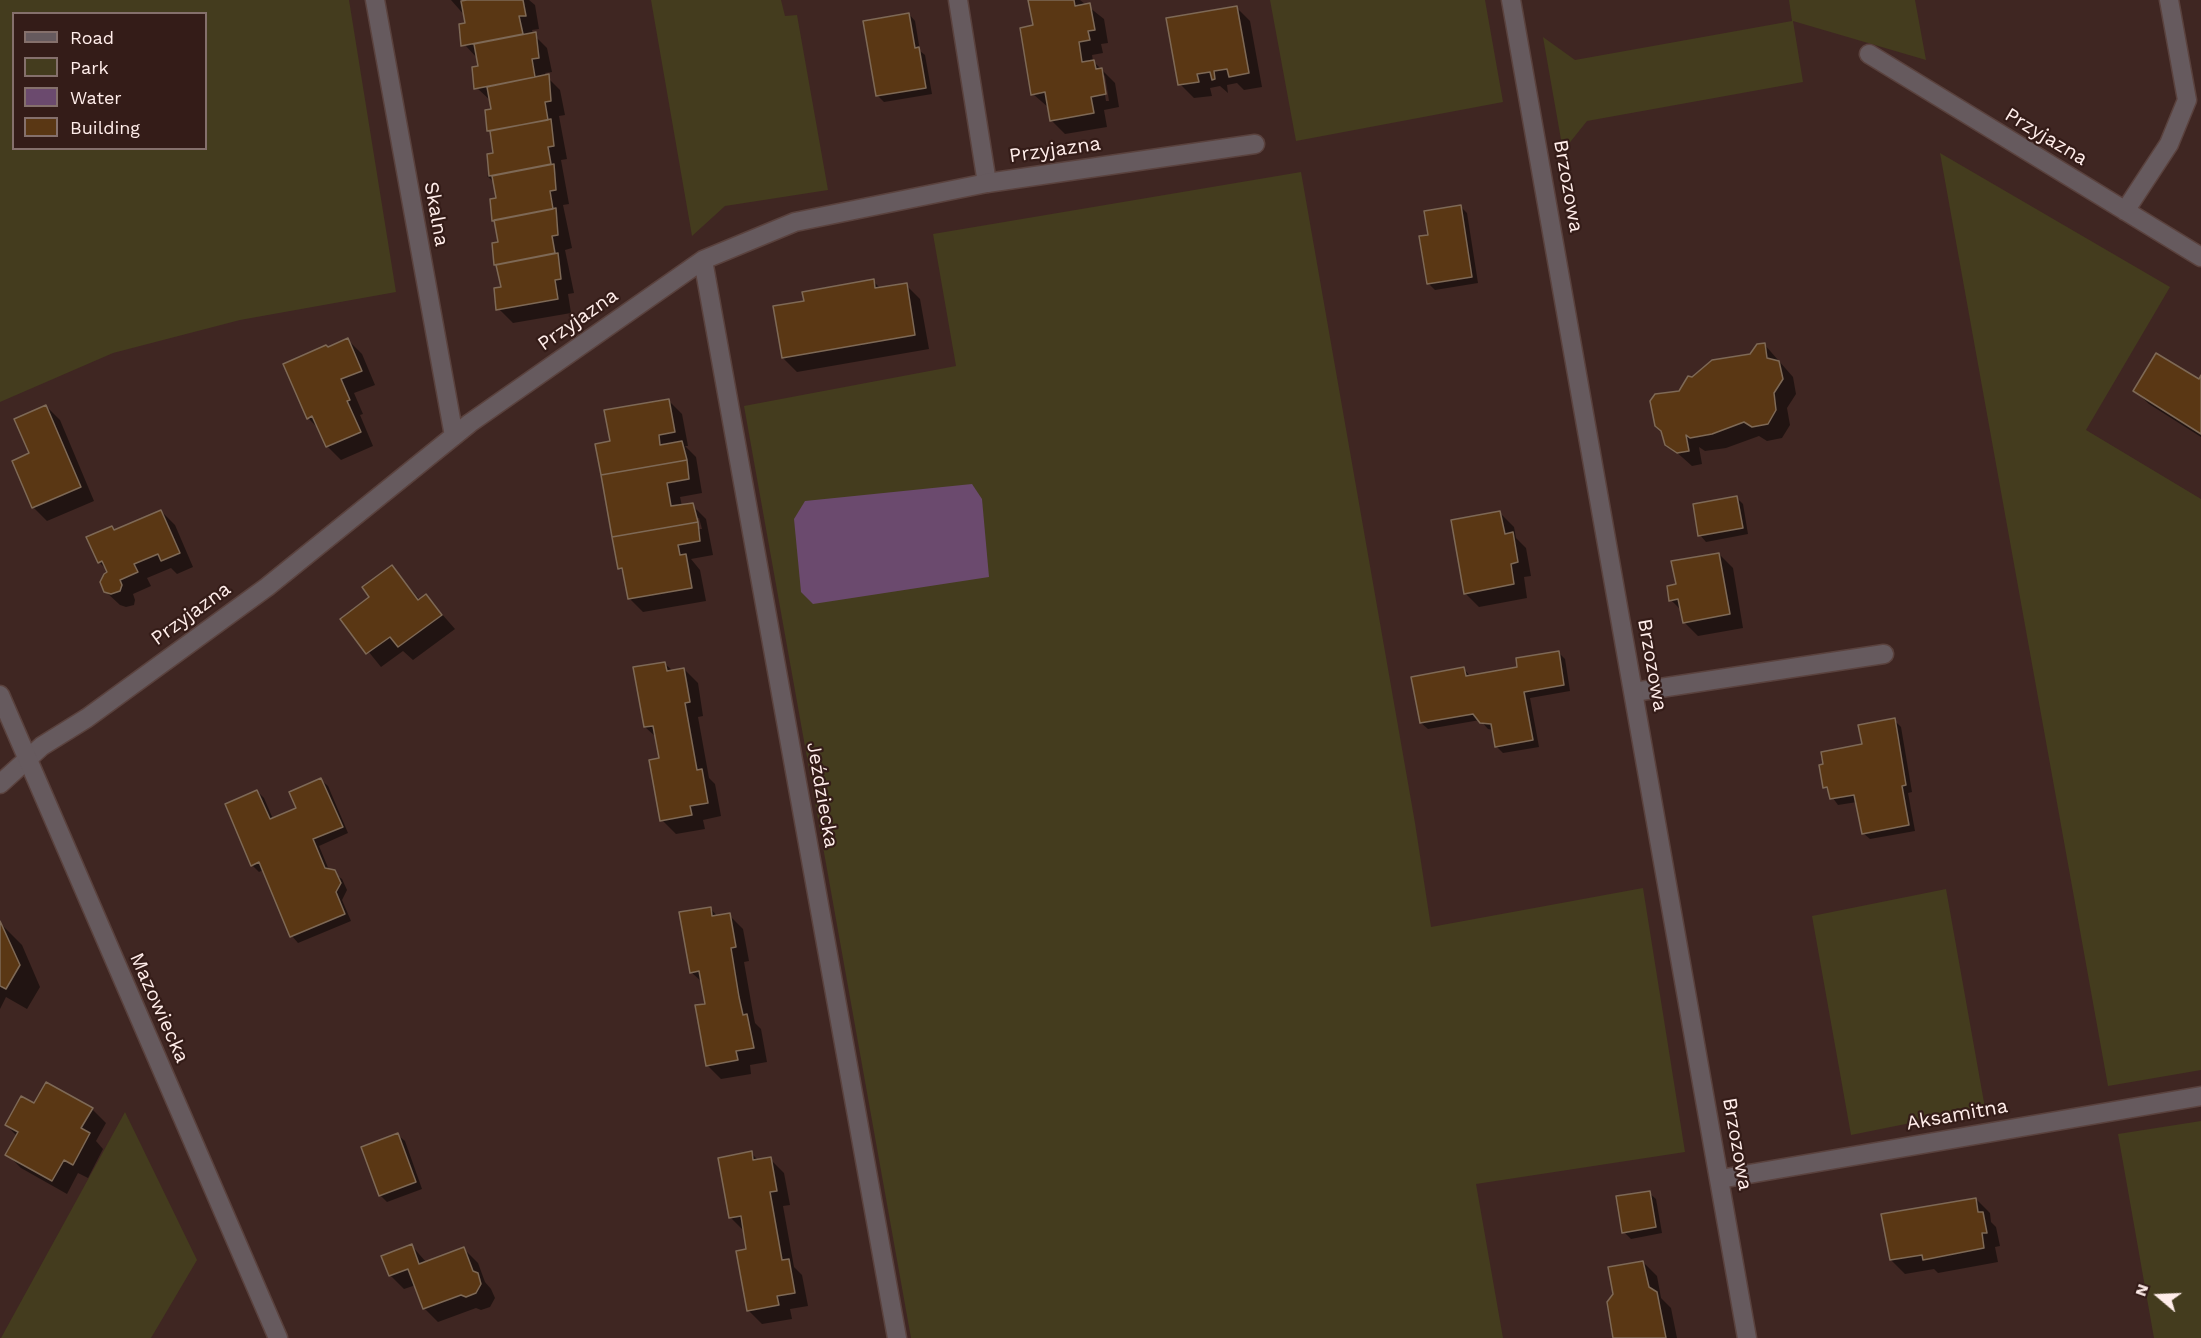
<!DOCTYPE html>
<html>
<head>
<meta charset="utf-8">
<style>
  body { margin:0 }
  #map { position:relative; width:2201px; height:1338px; overflow:hidden; background:#3f2622; font-family:"Work Sans",sans-serif }
  canvas { display:block }
  .legend { position:absolute; left:12px; top:12px; width:195px; height:138px; box-sizing:border-box; background:#341c18; border:2px solid #85706c; margin:0; padding:8px 10px; list-style:none; font-size:18px; color:#ffedea }
  .legend li { display:flex; align-items:center; gap:12px; height:30px }
  .legend b { width:30px; border:2px solid #85706c }
  .north { position:absolute; left:2129px; top:1266px; width:60px; height:60px; -webkit-text-stroke:4px #341c18; paint-order:stroke; rotate:289deg; font-size:16px; font-weight:700; line-height:24px; text-align:center; color:#ffedea }
  .north::after { content:''; display:block; margin:auto; width:21px; height:27px; background:#ffedea; clip-path:polygon(50% 0,100% 100%,50% 72%,0 100%) }
</style>
</head>
<body>
<div id="map">
<canvas width="2201" height="1338"></canvas>
<ul class="legend">
<li><b style="height:8px;background:#665a5e"></b>Road</li>
<li><b style="height:16px;background:#443c1e"></b>Park</li>
<li><b style="height:16px;background:#6b4a6e"></b>Water</li>
<li><b style="height:16px;background:#5a3714"></b>Building</li>
</ul>
<div class="north">N</div>
</div>
<script>
const ctx = document.querySelector('canvas').getContext('2d');
ctx.lineJoin = 'round';
function fillPath(path, color) {
  ctx.fillStyle = color;
  ctx.fill(path, 'evenodd');
}
function trace(path, color, width, dash) {
  ctx.strokeStyle = color;
  ctx.lineWidth = width;
  ctx.lineCap = dash ? 'butt' : 'round';
  ctx.setLineDash(dash || []);
  ctx.stroke(path);
}
function label(font, color, halo, rows, align = 'center') {
  ctx.font = font + ' "Work Sans",sans-serif';
  ctx.lineWidth = 4.5;
  ctx.setLineDash([]);
  ctx.textBaseline = 'middle';
  ctx.strokeStyle = halo;
  ctx.fillStyle = color;
  for (const [text, x, y, turn = 0] of rows) {
    ctx.save();
    ctx.translate(x, y);
    ctx.rotate((+turn || 0) * Math.PI / 180);
    ctx.textAlign = isNaN(turn) ? turn : align;
    if (halo) ctx.strokeText(text, 0, 0);
    ctx.fillText(text, 0, 0);
    ctx.restore();
  }
}
const green = new Path2D(`
  M0,0H349L396,292L240,320L113,353L0,402ZM14,14H206V148H14Z
  M651,0H781L785,16L797,15L828,190L725,206L692,236Z
  M1270,0H1485L1503,102L1296,141Z
  M1789,0H1915L1926,60L1793,21L1803,82L1587,121L1563,151L1543,37L1575,60L1792,21Z
  M1940,153L2170,287L2086,430L2201,499V1070L2108,1086Z
  M1301,172L1415,823L1431,927L1643,888L1685,1152L1476,1184L1503,1338H911L744,406L956,366L933,234Z
  M1946,889L1985,1108L1851,1135L1812,916Z
  M125,1112L197,1260L151,1338H1Z
  M2201,1121V1338H2154L2118,1134Z`);
const water = new Path2D(`
  M972,484L982,499L989,577L813,604L801,592L794,519L805,501Z`);
const shadow = new Path2D(`
  M451,0H529L535,5L539,29L532,30L533,34L547,48L552,72L545,73L546,76L560,90L565,115L559,116L567,159L561,160L569,204L563,205L572,248L565,250L574,293L568,294L571,313L513,323L499,309L502,288L494,245L500,244L497,199L495,183L487,176L492,174L495,155L486,111L492,110L491,101L477,88L478,59L465,45L466,17Z
  M1030,0H1080L1104,19L1108,43L1101,44L1103,53L1092,55L1093,61L1115,83L1119,107L1104,110L1107,127L1065,134L1051,120L1049,108L1033,94L1034,27ZM1101,72L1105,76L1109,101H1106Z
  M1236,7L1250,21L1262,87L1244,90L1237,83L1227,85L1228,93L1220,86L1210,88L1212,96L1194,98L1180,84Z
  M909,14L915,21L920,51L925,55L932,94L884,102L877,95Z
  M1460,206L1467,213L1478,283L1435,290L1428,283L1430,236Z
  M873,281L881,289L906,285L920,299L929,349L797,372L783,358L806,302Z
  M348,340L362,354L375,385L354,393L363,414L360,415L373,446L341,460L327,446L320,430L308,418L328,349Z
  M1764,344L1793,377L1796,394L1787,408L1790,425L1782,438L1767,441L1759,436L1726,448L1705,451L1699,447L1702,464L1692,466L1664,441L1680,392L1692,379L1750,355Z
  M2201,378V437L2149,404L2135,391L2199,381Z
  M668,400L682,414L688,446H685L696,457L702,493L680,497L682,506L692,505L706,519L713,555L691,559L700,570L706,601L643,612L629,598L625,574L619,568L612,442ZM695,518H699L702,529H699Z
  M46,406L60,420L94,501L47,521L33,507L31,454Z
  M1736,497L1743,504L1748,534L1706,542L1700,535Z
  M161,511L175,525L193,567L177,574L171,568L147,578L151,586L133,594L135,600L134,605L126,607L120,605L105,591L110,573L99,562L112,527L115,531Z
  M1500,513L1514,527L1516,538L1526,548L1531,576L1524,577L1527,598L1479,607L1465,593Z
  M1719,554L1733,568L1743,628L1698,636L1684,622L1682,611L1671,600L1678,586Z
  M392,567L420,600L426,596L455,629L413,660L403,651L381,667L342,619L371,597Z
  M1558,652L1565,659L1570,691L1530,698L1539,747L1503,753L1496,746L1493,730L1488,729L1480,720L1428,729L1421,723L1464,669L1470,676L1518,669Z
  M664,663L673,671L684,669L698,683L703,716L698,717L709,778L715,784L721,816L703,820L705,829L676,834L662,820L660,760L657,738L645,727Z
  M1894,720L1901,727L1912,792L1908,793L1915,831L1870,839L1863,833L1857,802L1838,805L1825,787L1864,746Z
  M321,780L328,786L348,833L319,846L329,870L342,879L347,890L342,900L351,921L298,943L292,936L263,870L259,872L252,865L257,791L264,798L273,819L298,809Z
  M710,908L718,917L729,915L743,929L749,961L744,962L753,1013L755,1023L761,1029L767,1062L750,1065L751,1074L721,1079L707,1065L706,1005L703,983L691,972Z
  M0,923L22,945L40,987L27,1009L6,997L0,1009Z
  M35,1105L92,1109L106,1123L96,1141L103,1149L88,1178L78,1173L67,1194L21,1168L7,1154L17,1136L6,1125Z
  M398,1135L405,1141L422,1189L387,1202L380,1195Z
  M751,1153L759,1161L770,1159L784,1173L790,1205L783,1206L794,1267L802,1275L808,1306L790,1309L792,1319L762,1324L748,1310V1250L745,1232L730,1217Z
  M1649,1193L1656,1199L1662,1233L1631,1239L1624,1232Z
  M1976,1199L1990,1213L1991,1222L1996,1227L2000,1246L1995,1247L1998,1262L1938,1273L1934,1269L1905,1274L1891,1260Z
  M412,1246L426,1262L464,1249L478,1263L485,1282L491,1289L495,1298L490,1307L481,1310L476,1308L438,1322L424,1308L416,1285L404,1289L390,1275Z
  M1643,1262L1657,1276L1661,1298L1671,1308L1677,1338H1615V1295Z`);
const building = new Path2D(`
  M467,0H523L526,16H519L523,34L461,46L459,24L465,23L461,1Z
  M1028,0H1074L1075,6L1090,3L1095,30L1088,31L1090,40L1079,42L1082,62L1094,60L1096,69L1102,68L1106,94L1091,97L1094,113L1050,121L1045,92L1031,95L1020,28L1033,25Z
  M1237,6L1249,73L1229,77L1227,69L1214,71L1215,79L1212,80L1210,72L1197,74L1199,82L1178,85L1166,18Z
  M909,13L915,48L919,47L926,88L876,96L863,21Z
  M536,32L539,58L532,59L535,77L474,89L472,67L478,66L474,44Z
  M549,74L551,101L545,102L548,120L487,131L485,110L491,109L487,87Z
  M551,119L554,146L548,147L551,164L489,176L487,154L493,153L490,131Z
  M554,164L556,190L550,191L553,209L492,221L490,199L496,198L492,176Z
  M1461,205L1472,277L1427,284L1419,236L1428,235L1424,211Z
  M556,208L558,235L552,236L555,253L494,265L492,243L498,242L494,220Z
  M558,253L561,279L555,280L558,299L496,310L494,288L501,287L496,265Z
  M874,279L875,288L907,283L915,335L782,358L773,306L804,301L802,292Z
  M348,338L362,371L341,379L350,400L347,401L361,432L326,447L312,416L307,419L283,364L326,345L328,347Z
  M1765,343L1767,358L1779,361L1783,379L1774,393L1776,410L1768,424L1752,427L1744,422L1712,434L1690,438L1686,435L1689,451L1677,453L1665,445L1661,431L1655,426L1650,401L1655,394L1679,391L1688,376L1692,377L1712,360L1750,354L1757,344Z
  M2156,353L2199,379L2201,375V434L2133,391Z
  M669,399L675,432L659,435L660,445L682,441L687,460L601,475L595,444L610,441L604,410Z
  M46,405L81,487L32,508L12,461L29,453L14,419Z
  M687,460L689,479L667,483L671,506L693,503L698,522L612,537L601,475Z
  M1737,496L1743,528L1698,536L1693,504Z
  M161,510L180,553L161,561L158,554L134,564L138,572L120,580L122,585L120,591L111,594L104,592L100,582L104,574L107,572L102,561L98,563L86,537L112,526L114,530Z
  M1500,511L1505,534L1513,532L1518,562L1511,564L1514,584L1464,594L1451,520Z
  M698,522L700,541L678,545L680,555L686,554L692,588L628,599L622,568L618,569L612,537Z
  M1719,553L1730,614L1683,623L1678,599L1669,601L1667,586L1676,584L1671,561Z
  M392,565L418,600L426,594L442,615L398,647L390,637L366,654L340,619L369,597L362,587Z
  M1559,651L1564,685L1524,692L1533,740L1495,747L1491,724L1480,723L1473,714L1420,723L1411,677L1464,667L1466,676L1517,667L1516,658Z
  M665,662L667,671L684,668L690,702L685,703L697,770L702,769L708,803L690,806L692,815L660,821L649,760L659,758L653,726L644,727L633,667Z
  M1895,718L1906,785L1902,786L1909,825L1862,834L1854,795L1830,799L1827,787L1823,788L1819,765L1823,764L1821,752L1862,744L1858,725Z
  M321,778L343,827L313,839L325,868L335,870L341,883L336,892L345,914L290,937L259,862L251,866L225,804L257,790L270,819L296,808L289,792Z
  M711,907L712,916L730,913L736,947L731,948L739,997L743,1015L747,1014L754,1048L736,1051L738,1060L706,1066L695,1005L705,1004L699,971L690,973L679,912Z
  M0,921L20,965L6,989L0,986Z
  M46,1082L93,1108L81,1128L90,1133L73,1165L64,1160L52,1181L5,1155L18,1132L5,1125L21,1096L34,1103Z
  M398,1133L416,1182L379,1196L361,1147Z
  M752,1151L753,1160L771,1157L777,1191L770,1192L782,1260L789,1259L795,1293L777,1296L779,1305L747,1311L736,1251L746,1249L741,1216L729,1218L718,1158Z
  M1650,1191L1656,1227L1622,1233L1616,1196Z
  M1976,1198L1978,1212H1983L1987,1233H1982L1984,1248L1923,1260L1922,1255L1890,1260L1881,1214Z
  M412,1244L419,1264L464,1247L473,1271L478,1273L481,1284L476,1293L466,1297L461,1295L423,1309L408,1269L389,1276L381,1256Z
  M1643,1261L1649,1287L1657,1292L1666,1338H1613L1607,1302L1613,1294L1608,1267Z`);
const service = new Path2D(`
  M958,0L987,183
  M1634,692L1884,654`);
const minor = new Path2D(`
  M375,0L454,436
  M1511,0L1747,1338
  M1869,54L2201,257
  M2125,211L2169,144L2187,100L2169,0
  M703,260L897,1338
  M0,784L42,746L87,718L267,587L470,423L703,260L795,222L987,183L1255,144
  M1720,1179L2201,1096`);
const tertiary = new Path2D(`
  M0,695L278,1338`);
const streetNames = [
  ["Przyjazna",2046,137,31],
  ["Przyjazna",1055,150,-8],
  ["Brzozowa",1568,186,80],
  ["Skalna",436,214,80],
  ["Przyjazna",578,320,-35],
  ["Przyjazna",191,614,-36],
  ["Brzozowa",1652,665,80],
  ["Jeździecka",822,795,80],
  ["Mazowiecka",159,1008,66],
  ["Aksamitna",1957,1115,-10],
  ["Brzozowa",1737,1144,80]
];
fillPath(green, '#443c1e');
fillPath(water, '#6b4a6e');
fillPath(shadow, '#0007');
fillPath(building, '#5a3714');
trace(building, '#7e6956', 1.5);
trace(service, '#5a423e', 21);
trace(minor, '#5a423e', 21);
trace(tertiary, '#5a423e', 21);
trace(service, '#665a5e', 18);
trace(minor, '#665a5e', 18);
trace(tertiary, '#665a5e', 18);
label('20px', '#ffedea', '#341c18', streetNames);
</script>
</body>
</html>
